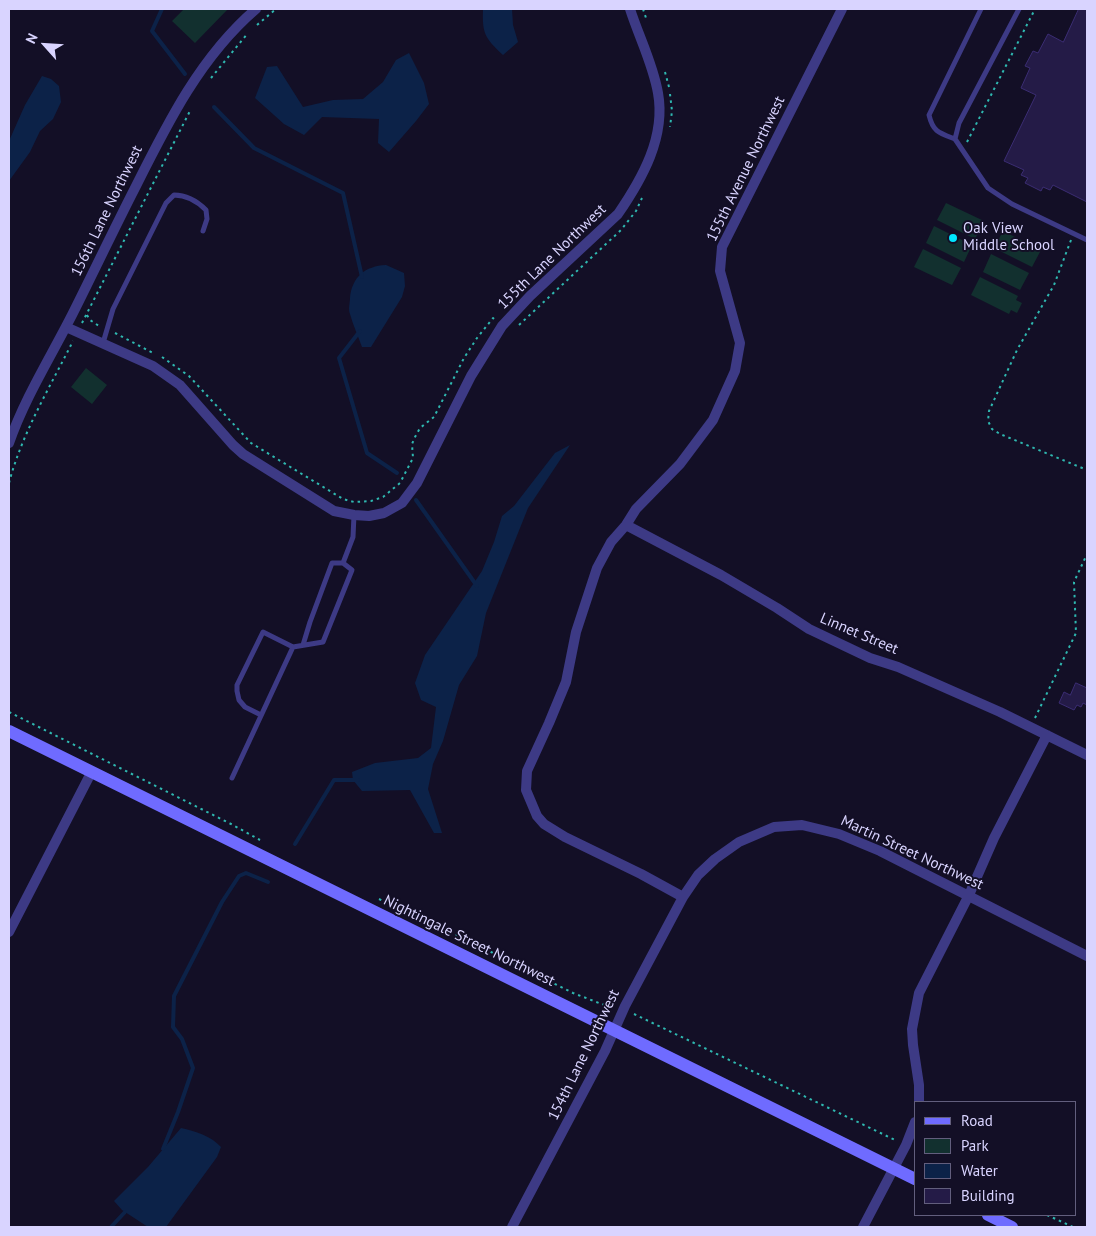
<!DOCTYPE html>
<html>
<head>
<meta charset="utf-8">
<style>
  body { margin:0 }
  #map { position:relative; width:1096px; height:1236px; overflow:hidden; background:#130f26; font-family:"PT Sans",sans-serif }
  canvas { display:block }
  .frame { position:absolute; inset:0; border:10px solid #d9d4ff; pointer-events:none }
  .legend { position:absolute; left:914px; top:1101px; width:162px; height:115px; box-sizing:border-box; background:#130f26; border:1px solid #625e7d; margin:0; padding:6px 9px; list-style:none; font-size:15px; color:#d9d4ff }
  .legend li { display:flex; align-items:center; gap:10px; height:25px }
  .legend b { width:25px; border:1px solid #625e7d }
  .north { position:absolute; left:20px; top:20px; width:50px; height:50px; -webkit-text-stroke:4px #130f26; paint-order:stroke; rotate:296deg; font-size:14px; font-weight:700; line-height:20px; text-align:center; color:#d9d4ff }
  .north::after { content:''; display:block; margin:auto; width:18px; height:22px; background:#d9d4ff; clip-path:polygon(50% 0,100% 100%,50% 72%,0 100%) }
</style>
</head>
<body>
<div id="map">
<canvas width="1096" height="1236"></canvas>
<div class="frame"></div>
<ul class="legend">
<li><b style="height:6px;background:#6f6bff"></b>Road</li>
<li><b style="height:14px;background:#12302f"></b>Park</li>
<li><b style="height:14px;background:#0c2248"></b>Water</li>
<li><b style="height:14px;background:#241b47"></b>Building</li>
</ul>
<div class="north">N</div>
</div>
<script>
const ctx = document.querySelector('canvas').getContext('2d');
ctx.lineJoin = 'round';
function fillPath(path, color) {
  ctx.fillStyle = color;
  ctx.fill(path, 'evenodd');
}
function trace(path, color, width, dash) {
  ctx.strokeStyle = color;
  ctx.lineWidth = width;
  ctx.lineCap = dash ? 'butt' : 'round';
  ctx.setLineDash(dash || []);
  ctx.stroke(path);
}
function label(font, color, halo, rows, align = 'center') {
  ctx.font = font + ' "PT Sans",sans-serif';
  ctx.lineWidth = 4;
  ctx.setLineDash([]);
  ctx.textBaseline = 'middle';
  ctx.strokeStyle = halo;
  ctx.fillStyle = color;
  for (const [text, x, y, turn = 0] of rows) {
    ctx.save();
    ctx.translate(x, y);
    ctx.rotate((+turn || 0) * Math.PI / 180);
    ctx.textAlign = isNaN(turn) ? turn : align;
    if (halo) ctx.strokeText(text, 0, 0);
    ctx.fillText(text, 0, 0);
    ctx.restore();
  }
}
const green = new Path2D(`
  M184,9H228L195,43L172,21Z
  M946,203L984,221L975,239L937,220Z
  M934,226L972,245L964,262L926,243Z
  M1003,231L1041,250L1032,267L994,248Z
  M923,249L961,268L952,285L914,267Z
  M991,254L1029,273L1020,290L983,272Z
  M980,277L1018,296L1016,300L1022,303L1017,313L1011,310L1009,314L971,295Z
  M86,368L107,385L92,404L71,387Z`);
const water = new Path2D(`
  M483,9H512L513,25L518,42L503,55C485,38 482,34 483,9Z
  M409,53L424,83L429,104L416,121L389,152L378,143L379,119L322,117L304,135L284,124L255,98L267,67L277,66L303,107L333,100L363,99L383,82L396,60Z
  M42,76L51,79L59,86L61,102L53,119L40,131L30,152L9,181V141L25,105Z
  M386,265L404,273L405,286L402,297L371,347H362C358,336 353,325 350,314C348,309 350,303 350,298C352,277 365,266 386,265Z
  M570,445L528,508L486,613L477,656L459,685L443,741L433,764L428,789L442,833H434L410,790L362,791L353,780L352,772L375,763L418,758L431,748L436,707L421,700L415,683L425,655L482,571L494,542L502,516L514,506L555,453Z
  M181,1128C195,1131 211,1136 221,1147L217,1157L166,1227H148L122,1210L114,1201L148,1167Z`);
const stream = new Path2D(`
  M162,9L152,31L185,74
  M214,107L254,148L343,193L362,277
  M360,331L339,358L367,453L397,473
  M416,500L477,586
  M295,844L334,780H358
  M163,1149L178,1112L193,1068L182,1039L173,1027L174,996L222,902L239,876L246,873L268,882
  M111,1227L125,1212`);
const building = new Path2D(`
  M1079,9H1087V202L1053,185L1050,190L1043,187L1041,191L1025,183L1028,178L1021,175L1024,170L1004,161L1036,95L1021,88L1030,68L1025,66L1033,51L1038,53L1048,34L1063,42Z
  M1076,683L1087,688V705L1083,703L1081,707L1077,705L1074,710L1059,703L1064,692L1070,695Z`);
const path = new Path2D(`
  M643,9L647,21
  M257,25L276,9
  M665,72L669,87
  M211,78L248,33
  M670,94L672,111L670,127
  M967,142L1035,9
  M1071,240L1054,285L1017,350L989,411L988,421L992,429L1000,434L1087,470
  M87,315L90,320L99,326
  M82,323L191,109
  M519,325L621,230L636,211L642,198
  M115,333L155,354
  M162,357L189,376L251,443L343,499L354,502L371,501L383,497L400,483L413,458L412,444L415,437L420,428L434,417L464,358L477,338L493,318L494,319
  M9,483C22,433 50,387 73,341
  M9,712L231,824L260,840
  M1035,718L1076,633L1074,582L1087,554
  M379,899L491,952L573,993L612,1008
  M634,1014L895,1140
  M1047,1215L1073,1227`);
const lane = new Path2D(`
  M955,139L988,188L1012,204L1087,240
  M955,139C939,133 933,132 929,115L981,9
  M955,139L959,123L1019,9
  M103,343L113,309L166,203L174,195C187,195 197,201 206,210L207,219L203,231
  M303,645L310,622L332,563H343
  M261,715L245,707L239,700L237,691V685L263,632L293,647
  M232,778L293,647L323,642L352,570L343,563L353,537L354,515`);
const street = new Path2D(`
  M66,327L153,366L180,385L233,445L243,454L334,511L354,515L369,516L384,513L402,503L417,483L471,376L502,326L530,296L618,214C642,179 666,137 658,93C653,64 639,37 630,9
  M9,443C25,397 52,355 74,311C95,269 115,227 136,186C168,122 201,56 256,9
  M626,525L721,575L777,608L809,629L870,658L898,667L1000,712L1087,755
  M683,897L641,874L565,837L544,824L537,816L526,790L527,771L549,723L566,682L576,632L597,568L611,542L626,525L636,509L680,464L713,420L735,371L740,343L720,271L722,247L842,9
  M9,932L91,773
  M919,1102V1085L913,1045L912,1029L919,993L969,895L994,838L1047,735
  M512,1227L605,1051L625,1006L683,897L698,875L715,859L739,842L774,827L802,825L839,834L880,851L1087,956
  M863,1227L906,1145L915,1122`);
const secondary = new Path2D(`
  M9,731L915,1179
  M988,1215L1012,1227`);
const markers = [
  [953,238,5,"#00e5ff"]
];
const streetNames = [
  ["155th Avenue Northwest",746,169,-64],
  ["156th Lane Northwest",107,211,-64],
  ["155th Lane Northwest",552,257,-44],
  ["Linnet Street",859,634,23],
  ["Martin Street Northwest",912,853,25],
  ["Nightingale Street Northwest",469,941,26],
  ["154th Lane Northwest",584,1055,-64]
];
const poiNames = [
  ["Oak View",963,229],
  ["Middle School",963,246]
];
fillPath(green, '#12302f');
fillPath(water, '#0c2248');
trace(stream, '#0c2248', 4);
fillPath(building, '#241b47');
trace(building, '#3b2d73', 1);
trace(path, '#2fb8b0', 2, [2.5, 4]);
trace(lane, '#3d3a85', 5);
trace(street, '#3d3a85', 10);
trace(secondary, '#6f6bff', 12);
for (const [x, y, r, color] of markers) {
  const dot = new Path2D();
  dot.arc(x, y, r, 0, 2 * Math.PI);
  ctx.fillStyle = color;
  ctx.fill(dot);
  trace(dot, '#130f26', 2);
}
label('15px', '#d9d4ff', '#130f26', streetNames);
label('15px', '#d9d4ff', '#130f26', poiNames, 'left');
</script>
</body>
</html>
